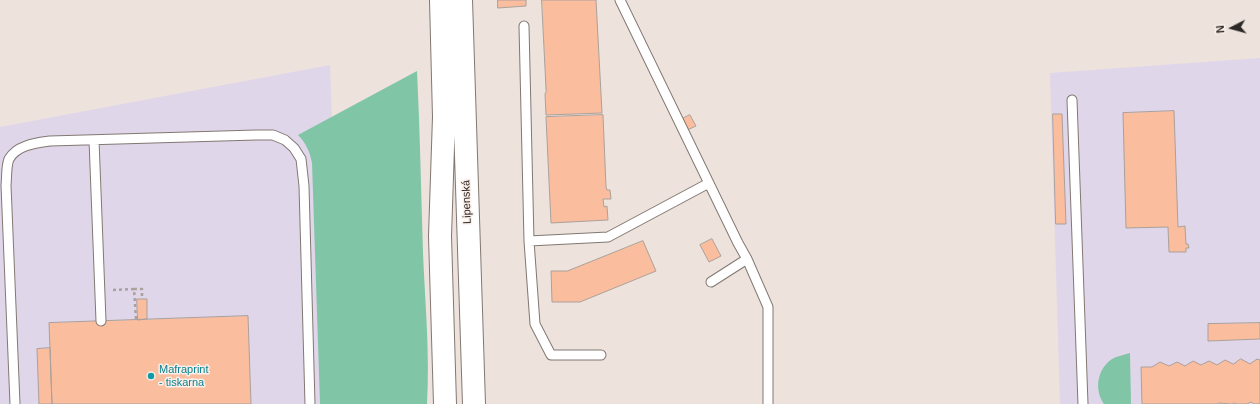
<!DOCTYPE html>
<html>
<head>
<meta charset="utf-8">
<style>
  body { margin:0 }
  #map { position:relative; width:1260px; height:404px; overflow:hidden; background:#ede2dc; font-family:Helvetica,sans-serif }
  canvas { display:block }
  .north { position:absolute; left:1212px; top:8px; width:40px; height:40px; -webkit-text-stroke:3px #fbefe9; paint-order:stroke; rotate:264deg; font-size:11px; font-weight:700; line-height:16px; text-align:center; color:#2d2926 }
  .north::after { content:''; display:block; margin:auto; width:14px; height:18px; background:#2d2926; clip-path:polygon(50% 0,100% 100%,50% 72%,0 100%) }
</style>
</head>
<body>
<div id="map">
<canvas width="1260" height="404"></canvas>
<div class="north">N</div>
</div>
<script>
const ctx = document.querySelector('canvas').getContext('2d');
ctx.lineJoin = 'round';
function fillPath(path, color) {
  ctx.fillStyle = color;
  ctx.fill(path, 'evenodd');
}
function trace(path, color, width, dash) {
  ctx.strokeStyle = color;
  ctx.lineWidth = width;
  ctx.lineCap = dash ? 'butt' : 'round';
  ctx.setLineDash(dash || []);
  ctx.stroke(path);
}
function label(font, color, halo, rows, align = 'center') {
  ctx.font = font + ' Helvetica,sans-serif';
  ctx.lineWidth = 3;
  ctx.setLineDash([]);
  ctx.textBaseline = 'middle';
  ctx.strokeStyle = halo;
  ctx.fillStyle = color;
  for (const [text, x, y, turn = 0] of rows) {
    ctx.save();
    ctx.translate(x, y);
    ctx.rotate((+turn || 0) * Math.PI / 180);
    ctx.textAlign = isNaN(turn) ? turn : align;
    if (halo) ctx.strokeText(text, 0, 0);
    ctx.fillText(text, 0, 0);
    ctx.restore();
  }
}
const industrial = new Path2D(`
  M1260,58V404H1060L1050,73Z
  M330,65L342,404H0V127Z`);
const green = new Path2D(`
  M417,71C420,131 421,192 423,253C425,303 430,353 427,404H320L312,163C310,152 306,143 298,135Z
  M1130,353L1131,404H1104C1094,390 1097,369 1112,359C1117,356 1124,355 1130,353Z`);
const building = new Path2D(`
  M498,0H526V6L498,8Z
  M542,0H596L602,113L546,115L545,94L546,92Z
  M1174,111L1178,227L1185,226L1186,244H1188L1189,248H1186V252H1169L1168,227L1126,228L1123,113Z
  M1053,114H1062L1066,224H1056Z
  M603,115L606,187L607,190H610L611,199H603L604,207L607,206L608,220L551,223L546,117Z
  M690,115L696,126L685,131L680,120Z
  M712,239L721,256L709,262L700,245Z
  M643,241L656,271L580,302H552L551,271H567Z
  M137,299H147V319L138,320Z
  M248,316L251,404H52L49,323Z
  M1260,323V339L1208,341V324Z
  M50,348L52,404H39L37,349Z
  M1241,359L1250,364L1257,359L1260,360V404H1254L1251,402L1247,404H1237L1234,403L1232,404L1218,403L1217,404H1142L1141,367H1152L1160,362L1169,366L1177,362L1185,366L1193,361L1201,365L1209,361L1217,365L1225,360L1233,364Z`);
const path = new Path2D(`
  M113,290L134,289
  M136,319L134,289H142V299`);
const service = new Path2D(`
  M620,0L738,243L747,259L768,307V404
  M524,26L529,241
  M1072,100L1083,404
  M94,140L101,321
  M711,282L747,259
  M601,355H551L535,324L529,241L608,237L709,183
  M15,404L6,185C7,177 6,166 9,159C17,145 36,143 50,141L256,135H273L285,140L294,148L301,159L304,186L310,404`);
const primary = new Path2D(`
  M441,0L444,117L440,236L445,404
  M461,0L474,404`);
const markers = [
  [151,376,4,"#0f9aa8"]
];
const streetNames = [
  ["Lipenská",467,202,-92]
];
const cultureNames = [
  ["Mafraprint",159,370],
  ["- tiskarna",159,383]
];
fillPath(industrial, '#e0d6ea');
fillPath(green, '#80c5a6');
fillPath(building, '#fabd9d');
trace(building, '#aba09b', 1);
trace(service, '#827872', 11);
trace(primary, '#827872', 24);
trace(path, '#aaa19c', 2.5, [3, 3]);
trace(service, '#fff', 9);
trace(primary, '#fff', 22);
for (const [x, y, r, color] of markers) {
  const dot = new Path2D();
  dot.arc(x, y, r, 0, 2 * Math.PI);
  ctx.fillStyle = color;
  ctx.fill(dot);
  trace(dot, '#fbefe9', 1.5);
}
label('11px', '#2d2926', '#fbefe9', streetNames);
label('11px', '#0d838f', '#fbefe9', cultureNames, 'left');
</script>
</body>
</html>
